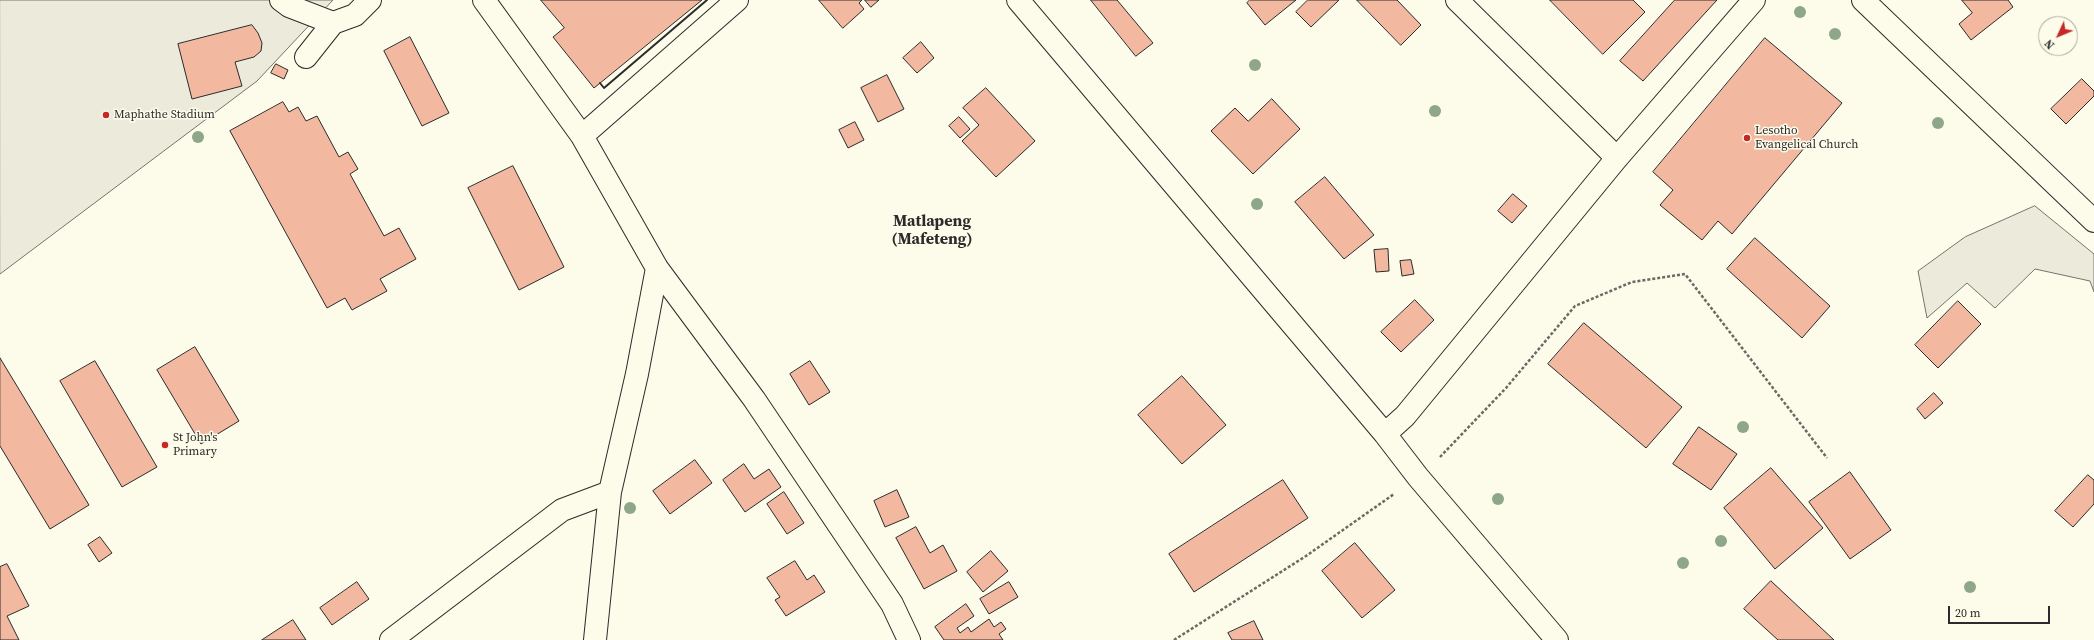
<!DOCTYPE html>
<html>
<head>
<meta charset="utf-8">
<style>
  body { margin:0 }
  #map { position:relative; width:2094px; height:640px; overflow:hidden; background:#fdfbea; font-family:"Source Serif 4",serif }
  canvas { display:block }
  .north { position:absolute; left:2038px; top:16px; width:40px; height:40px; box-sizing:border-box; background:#fdfbea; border:1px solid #a9a89e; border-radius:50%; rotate:226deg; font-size:11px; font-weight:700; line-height:16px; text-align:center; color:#2b2b2b }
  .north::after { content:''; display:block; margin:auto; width:14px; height:18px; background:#c62828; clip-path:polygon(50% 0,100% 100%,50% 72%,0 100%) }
  .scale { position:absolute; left:1948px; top:606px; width:102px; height:18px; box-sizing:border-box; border:2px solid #2b2b2b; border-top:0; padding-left:5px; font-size:12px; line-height:14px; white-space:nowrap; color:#2b2b2b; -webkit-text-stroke:3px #fdfbea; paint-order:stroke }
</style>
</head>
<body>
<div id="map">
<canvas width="2094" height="640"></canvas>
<div class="north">N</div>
<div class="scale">20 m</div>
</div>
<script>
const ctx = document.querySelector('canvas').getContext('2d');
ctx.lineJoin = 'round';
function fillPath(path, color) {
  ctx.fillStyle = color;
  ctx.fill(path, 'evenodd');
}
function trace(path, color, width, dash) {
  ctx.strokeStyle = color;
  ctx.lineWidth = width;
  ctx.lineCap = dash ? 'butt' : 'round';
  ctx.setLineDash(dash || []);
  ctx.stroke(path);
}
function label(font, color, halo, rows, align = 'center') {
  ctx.font = font + ' "Source Serif 4",serif';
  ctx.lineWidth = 3;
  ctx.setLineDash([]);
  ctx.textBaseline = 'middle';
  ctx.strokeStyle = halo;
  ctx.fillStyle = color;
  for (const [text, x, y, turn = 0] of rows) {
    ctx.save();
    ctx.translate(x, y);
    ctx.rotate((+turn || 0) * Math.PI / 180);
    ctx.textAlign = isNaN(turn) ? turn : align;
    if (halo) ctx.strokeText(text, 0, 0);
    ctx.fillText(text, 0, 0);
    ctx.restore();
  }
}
const green = new Path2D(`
  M0,0H333L257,81L0,274Z
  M2035,206L2094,254V292L2090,281L2035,269L1995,308L1967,283L1927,318L1918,271L1965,237Z`);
const building = new Path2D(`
  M541,0H702L594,88L553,37L564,28Z
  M819,0H862L859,3L864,9L843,28Z
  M865,0H879L871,7Z
  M1091,0H1117L1153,43L1136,56Z
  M1250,0H1296L1265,25L1247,3Z
  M1308,0H1339L1311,27L1296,12Z
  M1357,0H1397L1421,25L1401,45Z
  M1550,0H1633L1645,12L1603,54Z
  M1675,0H1717L1643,81L1620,61Z
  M1962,0H2008L2013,7L1971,40L1959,24L1972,13Z
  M252,25L258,33L262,43L261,51L254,57L235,62L242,86L192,99L178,44Z
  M410,37L449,113L422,126L384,51Z
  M1765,38L1842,103L1732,234L1718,221L1702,240L1660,205L1673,190L1653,172Z
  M921,42L934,58L917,73L903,58Z
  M276,64L288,70L284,79L271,73Z
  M887,75L904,109L878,122L861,88Z
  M2082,79L2094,91V96L2066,124L2051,109Z
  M986,88L1035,141L996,177L962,141L979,125L963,108Z
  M1272,99L1300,129L1253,174L1211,131L1235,108L1248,121Z
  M283,102L289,112L298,107L306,121L317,116L339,157L348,152L358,169L350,174L384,236L399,228L416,259L380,279L387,291L352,310L345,298L327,308L230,131Z
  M959,117L970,129L960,138L949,126Z
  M855,122L864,140L848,148L839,130Z
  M513,166L564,267L519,290L468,188Z
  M1325,177L1374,235L1344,259L1295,202Z
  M1513,194L1527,206L1512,223L1498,211Z
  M1755,238L1830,306L1802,338L1727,269Z
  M1388,249L1389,271L1376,272L1374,250Z
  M1411,260L1414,274L1402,276L1400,261Z
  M1415,300L1434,320L1401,352L1381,332Z
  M1958,301L1981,324L1938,368L1915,345Z
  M1584,323L1682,407L1646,448L1548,364Z
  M195,347L239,421L201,444L157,370Z
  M0,358L89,505L50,529L0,446Z
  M95,361L157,467L122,487L60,381Z
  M810,361L830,392L809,405L790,374Z
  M1182,376L1226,425L1182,464L1138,415Z
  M1934,393L1943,403L1925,419L1917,409Z
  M1699,427L1737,454L1711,490L1673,464Z
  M695,460L712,483L670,514L653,491Z
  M744,464L754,479L769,469L781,487L745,512L723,480Z
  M1771,468L1823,528L1775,569L1724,508Z
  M1850,472L1891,530L1850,559L1809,502Z
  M2088,475L2094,480V504L2073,527L2055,511Z
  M1283,480L1308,518L1194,592L1169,554Z
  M897,490L909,517L885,527L874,501Z
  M784,492L804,523L787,534L767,504Z
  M916,527L930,553L943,545L957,571L924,589L896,538Z
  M100,537L112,553L99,562L88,545Z
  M1355,543L1395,590L1362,618L1322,571Z
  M991,551L1008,571L983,592L967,572Z
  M795,561L807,580L814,575L825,592L786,616L775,600L780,597L767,578Z
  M7,564L29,606L7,616L19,640H0V567Z
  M1771,581L1834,640H1778L1744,609Z
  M357,582L369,599L332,625L320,608Z
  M1009,582L1018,597L989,614L980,599Z
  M966,604L974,616L957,628L960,633L968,627L971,632L989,619L994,627L1001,622L1006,629L999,634L1003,640H944L935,627Z
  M293,620L306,640H262Z
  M1254,621L1263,640H1232L1228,633Z`);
const path = new Path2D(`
  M1440,457L1506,388L1575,306L1632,282L1685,274L1827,458
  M1174,640L1306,556L1394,494`);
const minor = new Path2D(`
  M281,0L289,6L333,23
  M484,0L582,136L657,268L754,399L892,604L909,640
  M1018,0L1385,434L1418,477L1557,640
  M1457,0L1617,158
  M1863,0L2094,221
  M306,57L333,23L355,15L370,0
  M582,136L737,0
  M1385,434L1405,416L1617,158L1754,0
  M391,640L562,510L610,492
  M595,640L610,492L637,374L657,268`);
const wall = new Path2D(`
  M600,83L604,88L707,0`);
const trees = [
  [1800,12],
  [1835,34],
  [1255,65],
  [1435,111],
  [1938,123],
  [198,137],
  [1257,204],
  [1743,427],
  [1498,499],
  [630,508],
  [1721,541],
  [1683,563],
  [1970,587]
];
const markers = [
  [106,115,4,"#c62828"],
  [1747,138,4,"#c62828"],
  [165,445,4,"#c62828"]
];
const poiNames = [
  ["Maphathe Stadium",114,115],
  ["Lesotho",1755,131],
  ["Evangelical Church",1755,145],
  ["St John's",173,438],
  ["Primary",173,452]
];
const districtNames = [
  ["Matlapeng",932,222],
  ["(Mafeteng)",932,240]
];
fillPath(green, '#ecebdb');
trace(green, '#74746e', 1);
fillPath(building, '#f2b8a0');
trace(building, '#2b2b2b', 1);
trace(minor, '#2b2b2b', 24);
trace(path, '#6a6964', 2.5, [3, 2]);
trace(minor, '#fdfbea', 22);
trace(wall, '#2b2b2b', 2);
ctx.fillStyle = '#8ea78a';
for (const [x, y] of trees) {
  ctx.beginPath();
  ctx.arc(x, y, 6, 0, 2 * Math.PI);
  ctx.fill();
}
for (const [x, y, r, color] of markers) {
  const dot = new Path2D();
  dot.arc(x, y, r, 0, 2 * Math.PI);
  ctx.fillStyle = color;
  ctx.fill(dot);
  trace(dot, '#fdfbea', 1.5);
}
label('12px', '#2b2b2b', '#fdfbea', poiNames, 'left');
label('bold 16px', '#2b2b2b', '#fdfbea', districtNames);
</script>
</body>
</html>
